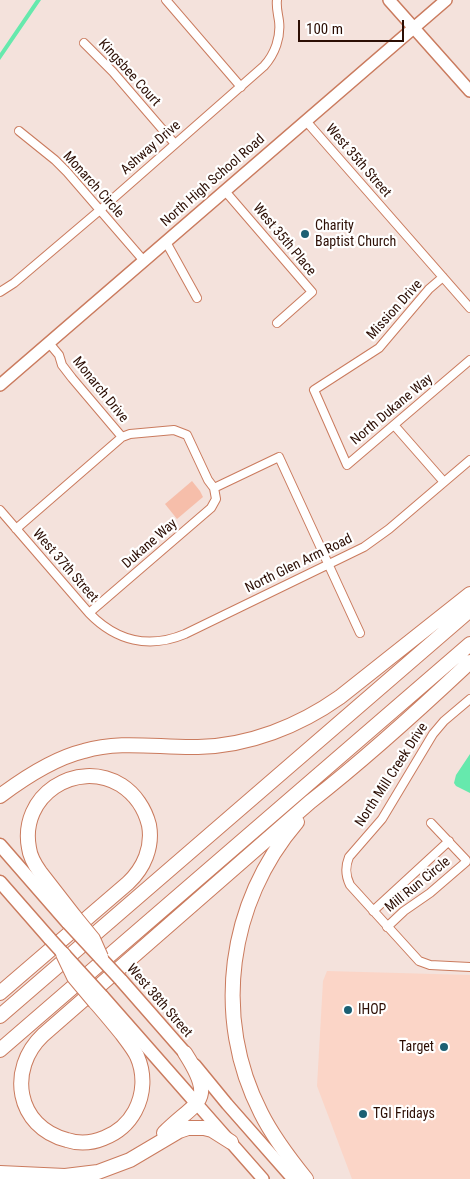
<!DOCTYPE html>
<html>
<head>
<meta charset="utf-8">
<style>
  body { margin:0 }
  #map { position:relative; width:470px; height:1179px; overflow:hidden; background:#f4e2dc; font-family:"Roboto Condensed",sans-serif }
  canvas { display:block }
  .scale { position:absolute; left:298px; top:20px; width:106px; height:22px; box-sizing:border-box; border:2px solid #2c0e04; border-top:0; padding-left:6px; font-size:15px; line-height:18px; white-space:nowrap; color:#2c0e04; -webkit-text-stroke:4px #fff; paint-order:stroke }
</style>
</head>
<body>
<div id="map">
<canvas width="470" height="1179"></canvas>
<div class="scale">100 m</div>
</div>
<script>
const ctx = document.querySelector('canvas').getContext('2d');
ctx.lineJoin = 'round';
function fillPath(path, color) {
  ctx.fillStyle = color;
  ctx.fill(path, 'evenodd');
}
function trace(path, color, width, dash) {
  ctx.strokeStyle = color;
  ctx.lineWidth = width;
  ctx.lineCap = dash ? 'butt' : 'round';
  ctx.setLineDash(dash || []);
  ctx.stroke(path);
}
function label(font, color, halo, rows, align = 'center') {
  ctx.font = font + ' "Roboto Condensed",sans-serif';
  ctx.lineWidth = 4.5;
  ctx.setLineDash([]);
  ctx.textBaseline = 'middle';
  ctx.strokeStyle = halo;
  ctx.fillStyle = color;
  for (const [text, x, y, turn = 0] of rows) {
    ctx.save();
    ctx.translate(x, y);
    ctx.rotate((+turn || 0) * Math.PI / 180);
    ctx.textAlign = isNaN(turn) ? turn : align;
    if (halo) ctx.strokeText(text, 0, 0);
    ctx.fillText(text, 0, 0);
    ctx.restore();
  }
}
const built = new Path2D(`
  M327,971L470,975V1179H352L317,1086L323,981Z`);
const green = new Path2D(`
  M192,481L200,491L203,497L177,519L165,504Z`);
const water = new Path2D(`
  M36,0H41L0,60V53Z
  M470,754V793L456,786L454,783L456,775Z`);
const street = new Path2D(`
  M166,0L241,87
  M84,43L113,72L175,144
  M306,121L470,308
  M19,131L55,160L67,172L144,261
  M225,191L312,292L277,323
  M166,242L197,298
  M443,277L429,289L379,348L314,390L347,465L470,360
  M0,292L14,283L100,210L264,66C275,54 281,37 279,21C278,14 276,7 277,0
  M49,343L59,355L62,365L72,378L122,437L130,434L174,430L187,435L208,480L214,488L279,457L360,633
  M394,425L444,482
  M0,510L89,613C116,641 149,649 185,634L364,547L389,529L470,460
  M16,529L122,437
  M89,613L211,508L216,499L214,488
  M470,699L444,721L433,734L382,819L349,857C345,867 345,875 350,885L419,961L430,965L470,967
  M373,911L449,841
  M387,927L404,911L430,893L466,862V860L431,823`);
const secondary = new Path2D(`
  M389,0L470,91
  M0,385L446,0
  M195,1065L227,1104L293,1179
  M197,1104L263,1179`);
const primary = new Path2D(`
  M0,845L68,923
  M0,882L50,939
  M121,980L185,1053
  M102,996L197,1104`);
const highway = new Path2D(`
  M0,796C24,778 55,758 84,751C121,740 159,748 198,747C249,746 299,726 340,697L470,594
  M297,822C228,902 212,1018 261,1113C273,1137 289,1158 306,1179
  M0,993L128,883C144,868 153,847 149,825C145,809 135,794 121,785C76,758 19,796 29,848C30,857 35,865 40,872L75,917
  M95,1002C104,1012 113,1023 122,1034C127,1041 133,1048 137,1056C145,1074 144,1094 135,1111C128,1124 117,1133 104,1138C92,1143 79,1144 67,1140C16,1127 7,1069 43,1035L310,802C365,759 419,710 470,662
  M0,1016L470,610
  M0,1050L470,644
  M164,1133C197,1100 217,1103 185,1053
  M0,1173L65,1176L98,1172L130,1160L179,1131L188,1128H204L212,1130L231,1142`);
const primaryBridge = new Path2D(`
  M68,923L121,980
  M50,939L102,996`);
const highwayBridge = new Path2D(`
  M75,917L93,939L101,957
  M63,954L74,977L95,1002`);
const markers = [
  [305,234,5,"#1c5f73"],
  [348,1010,5,"#1c5f73"],
  [444,1047,5,"#1c5f73"],
  [363,1114,5,"#1c5f73"]
];
const streetNames = [
  ["Kingsbee Court",129,73,48],
  ["Ashway Drive",151,148,-41],
  ["West 35th Street",358,161,49],
  ["North High School Road",213,181,-41],
  ["Monarch Circle",93,185,48],
  ["West 35th Place",284,240,50],
  ["Mission Drive",395,310,-48],
  ["Monarch Drive",100,390,51],
  ["North Dukane Way",392,410,-40],
  ["Dukane Way",150,544,-41],
  ["North Glen Arm Road",299,564,-26],
  ["West 37th Street",65,566,49],
  ["North Mill Creek Drive",392,775,-57],
  ["Mill Run Circle",418,885,-39],
  ["West 38th Street",159,1001,49]
];
const poiNames = [
  ["Charity",315,226],
  ["Baptist Church",315,242],
  ["IHOP",358,1010],
  ["Target",434,1047,"right"],
  ["TGI Fridays",373,1114]
];
fillPath(built, '#fbd5c7');
fillPath(green, '#f6beaa');
fillPath(water, '#66e9ad');
trace(street, '#ca7b5e', 10);
trace(secondary, '#ca7b5e', 14);
trace(primary, '#ca7b5e', 15);
trace(highway, '#ca7b5e', 16);
trace(street, '#fff', 8);
trace(secondary, '#fff', 11);
trace(primary, '#fff', 12);
trace(highway, '#fff', 14);
trace(primaryBridge, '#ca7b5e', 15, []);
trace(highwayBridge, '#ca7b5e', 16, []);
trace(primaryBridge, '#fff', 12);
trace(highwayBridge, '#fff', 14);
for (const [x, y, r, color] of markers) {
  const dot = new Path2D();
  dot.arc(x, y, r, 0, 2 * Math.PI);
  ctx.fillStyle = color;
  ctx.fill(dot);
  trace(dot, '#fff', 2);
}
label('14px', '#2c0e04', '#fff', streetNames);
label('14px', '#2c0e04', '#fff', poiNames, 'left');
</script>
</body>
</html>
